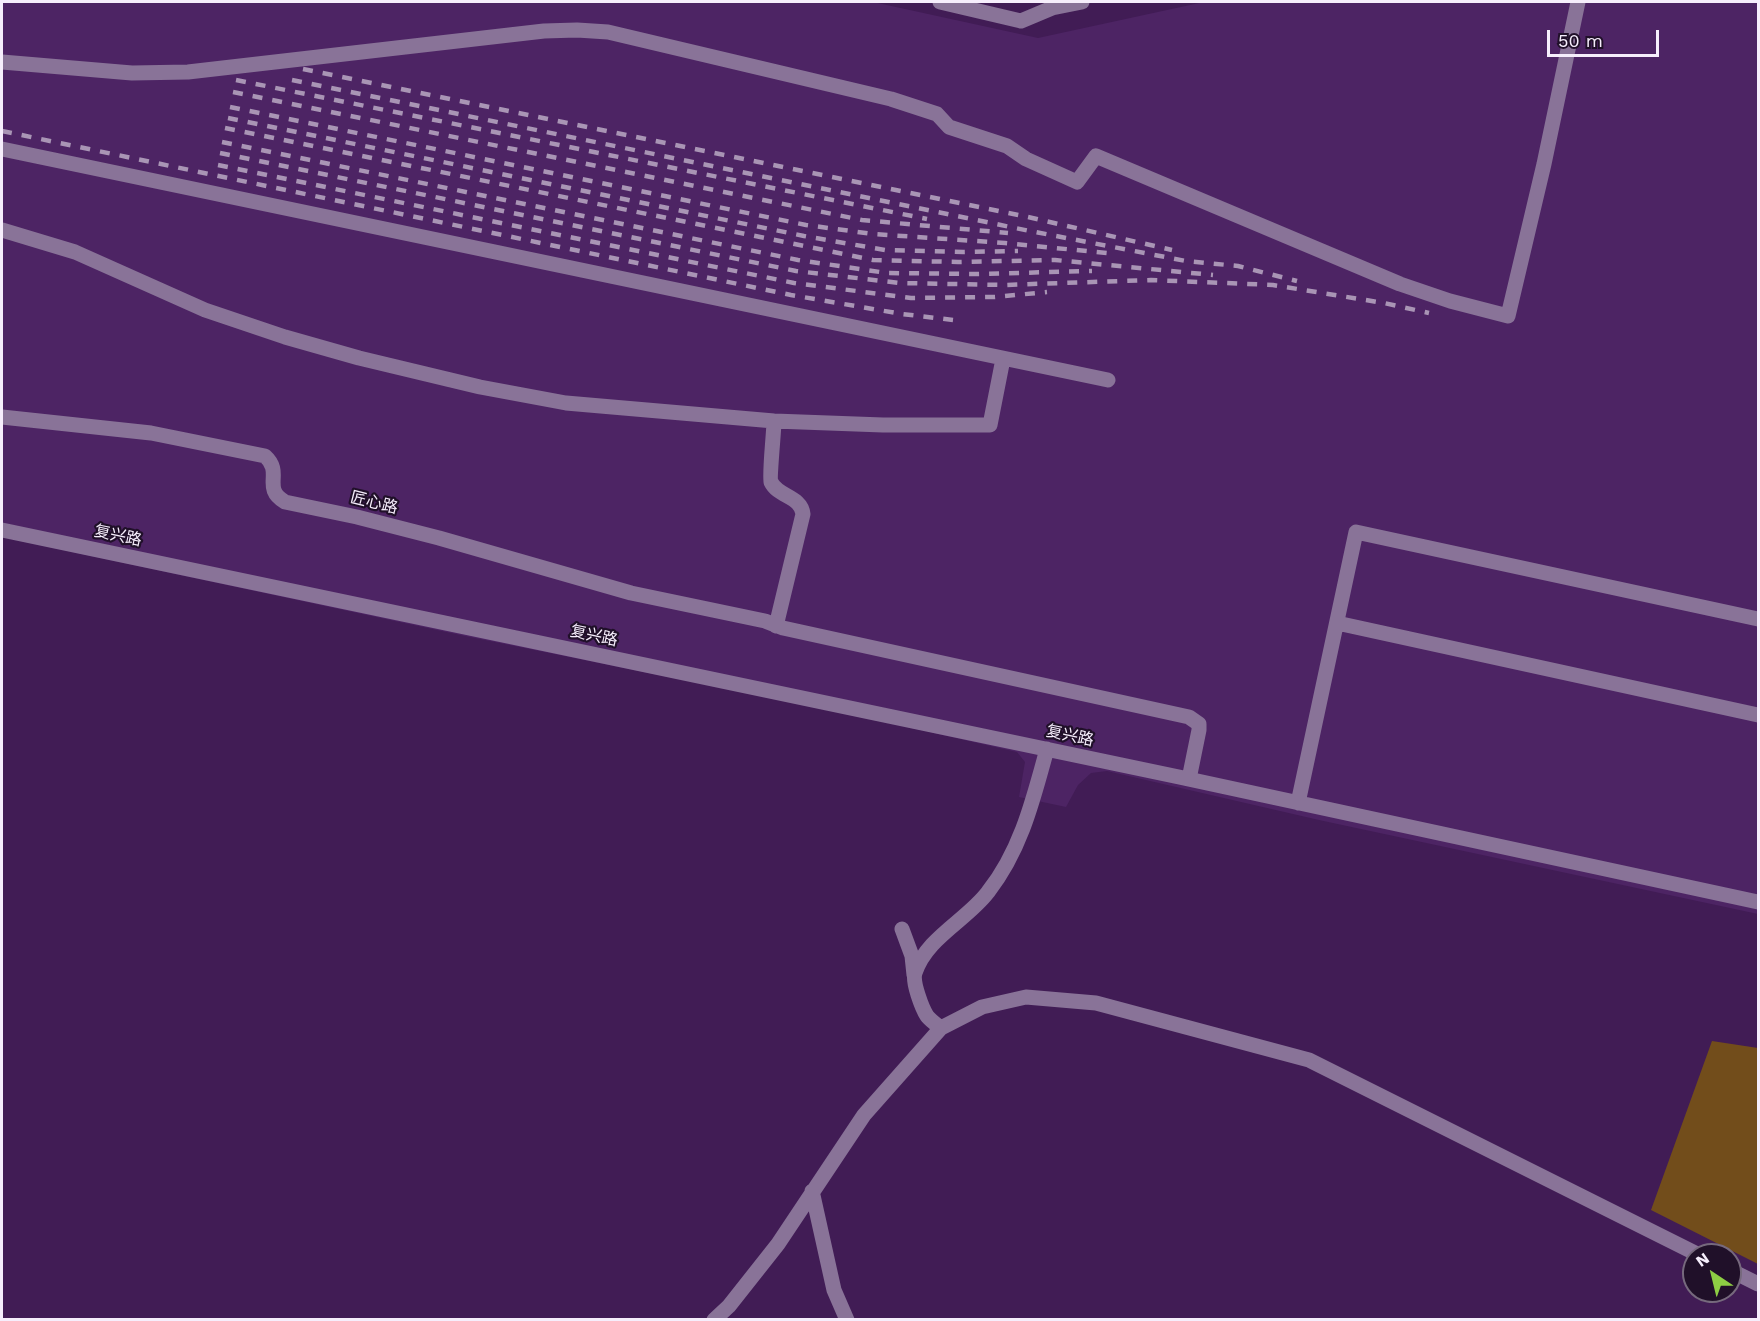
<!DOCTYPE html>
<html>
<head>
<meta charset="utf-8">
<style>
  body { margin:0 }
  #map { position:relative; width:1760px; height:1321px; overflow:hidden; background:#411c55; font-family:"Work Sans",sans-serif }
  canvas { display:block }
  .frame { position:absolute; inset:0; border:3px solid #f6eefc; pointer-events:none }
  .north { position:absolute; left:1682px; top:1243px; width:60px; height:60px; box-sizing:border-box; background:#201029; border:2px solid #76697d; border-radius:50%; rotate:325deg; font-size:16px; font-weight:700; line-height:24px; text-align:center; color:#f6eefc }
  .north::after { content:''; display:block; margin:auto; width:21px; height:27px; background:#8dce44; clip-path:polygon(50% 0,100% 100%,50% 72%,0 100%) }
  .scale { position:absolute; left:1547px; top:30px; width:112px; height:27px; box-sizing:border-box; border:3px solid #f6eefc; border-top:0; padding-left:8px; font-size:18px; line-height:21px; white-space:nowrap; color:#f6eefc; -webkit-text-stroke:4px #201029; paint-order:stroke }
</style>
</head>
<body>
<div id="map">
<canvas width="1760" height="1321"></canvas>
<div class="frame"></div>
<div class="north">N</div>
<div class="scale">50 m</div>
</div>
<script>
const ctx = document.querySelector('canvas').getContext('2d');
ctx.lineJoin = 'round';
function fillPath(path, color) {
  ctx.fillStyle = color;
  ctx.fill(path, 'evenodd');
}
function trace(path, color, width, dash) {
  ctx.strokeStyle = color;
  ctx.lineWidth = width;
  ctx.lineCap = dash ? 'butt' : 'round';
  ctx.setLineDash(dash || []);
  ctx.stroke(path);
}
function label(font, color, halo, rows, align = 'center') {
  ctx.font = font + ' "Work Sans","Noto Sans SC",sans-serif';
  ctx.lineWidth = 4.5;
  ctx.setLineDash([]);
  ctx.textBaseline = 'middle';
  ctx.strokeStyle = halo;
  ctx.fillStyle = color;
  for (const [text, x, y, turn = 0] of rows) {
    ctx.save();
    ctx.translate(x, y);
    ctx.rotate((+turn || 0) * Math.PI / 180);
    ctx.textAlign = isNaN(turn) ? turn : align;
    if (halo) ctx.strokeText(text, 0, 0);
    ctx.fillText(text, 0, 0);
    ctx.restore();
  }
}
const built = new Path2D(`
  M2,2H873L1038,38L1204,2H1758V914L1319,820L1107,771L1091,773L1078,785L1066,807L1019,797L1025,762L1017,752L837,711L465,636L2,537Z`);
const forest = new Path2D(`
  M1712,1041L1758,1048V1264L1651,1210Z`);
const minor = new Path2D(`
  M940,2L1021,21
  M1021,21L1052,8L1082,2
  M2,62L132,73L188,72L544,31L577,30L608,32L891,99L937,114L949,127L1007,146L1026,159L1077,182L1096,156L1400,284L1450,301L1508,316L1544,164L1578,2
  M2,149L1108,380
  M2,230L75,252L205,310L285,337L359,358L480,387L566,403L774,421L883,425H990L1003,359
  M2,417L151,433L265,456C284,473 261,488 285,502L357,517L439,538L631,593L765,621L783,628L1189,717L1199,724V730L1189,779
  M774,421C774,432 769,477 771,482C778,497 801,496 803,514L776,626
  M2,530L1179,777L1758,902
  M1337,623L1758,715
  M1298,803L1356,532L1758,619
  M902,929L912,956L914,975
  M941,1028C937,1025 931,1021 927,1016C922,1008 912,982 915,973C926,938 967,920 988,892C1021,850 1033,800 1047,749
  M812,1191L834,1290L847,1320
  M1730,1270L1758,1284
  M714,1320L729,1306L778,1244L864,1115L941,1028L982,1007L1026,997L1096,1003L1309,1060L1699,1255`);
const rail = new Path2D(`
  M303,69L1028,217L1172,250
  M236,80L927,219
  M292,80L1030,231L1186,261L1238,266L1297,281
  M233,92L862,220L1008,233
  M230,107L806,225L873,234L1005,243L1116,254
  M228,118L804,236L885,250L963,252L1018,251
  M225,128L873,260L958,262L1055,260L1213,275
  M2,131L791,295L902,314L953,320
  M222,142L798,260L887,273L976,274L1092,271
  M220,153L796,271L900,283L1004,285L1151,280L1273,285L1384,303L1429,313
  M218,165L794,283L911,298L995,297L1047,292`);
const streetNames = [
  ["匠心路",374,503,14],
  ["复兴路",118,536,12],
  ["复兴路",594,636,12],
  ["复兴路",1070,736,12]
];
fillPath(built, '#4d2464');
fillPath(forest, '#724d1b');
trace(minor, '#897398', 15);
trace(rail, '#a995b5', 4.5, [10, 10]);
label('16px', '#f6eefc', '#201029', streetNames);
</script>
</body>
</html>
